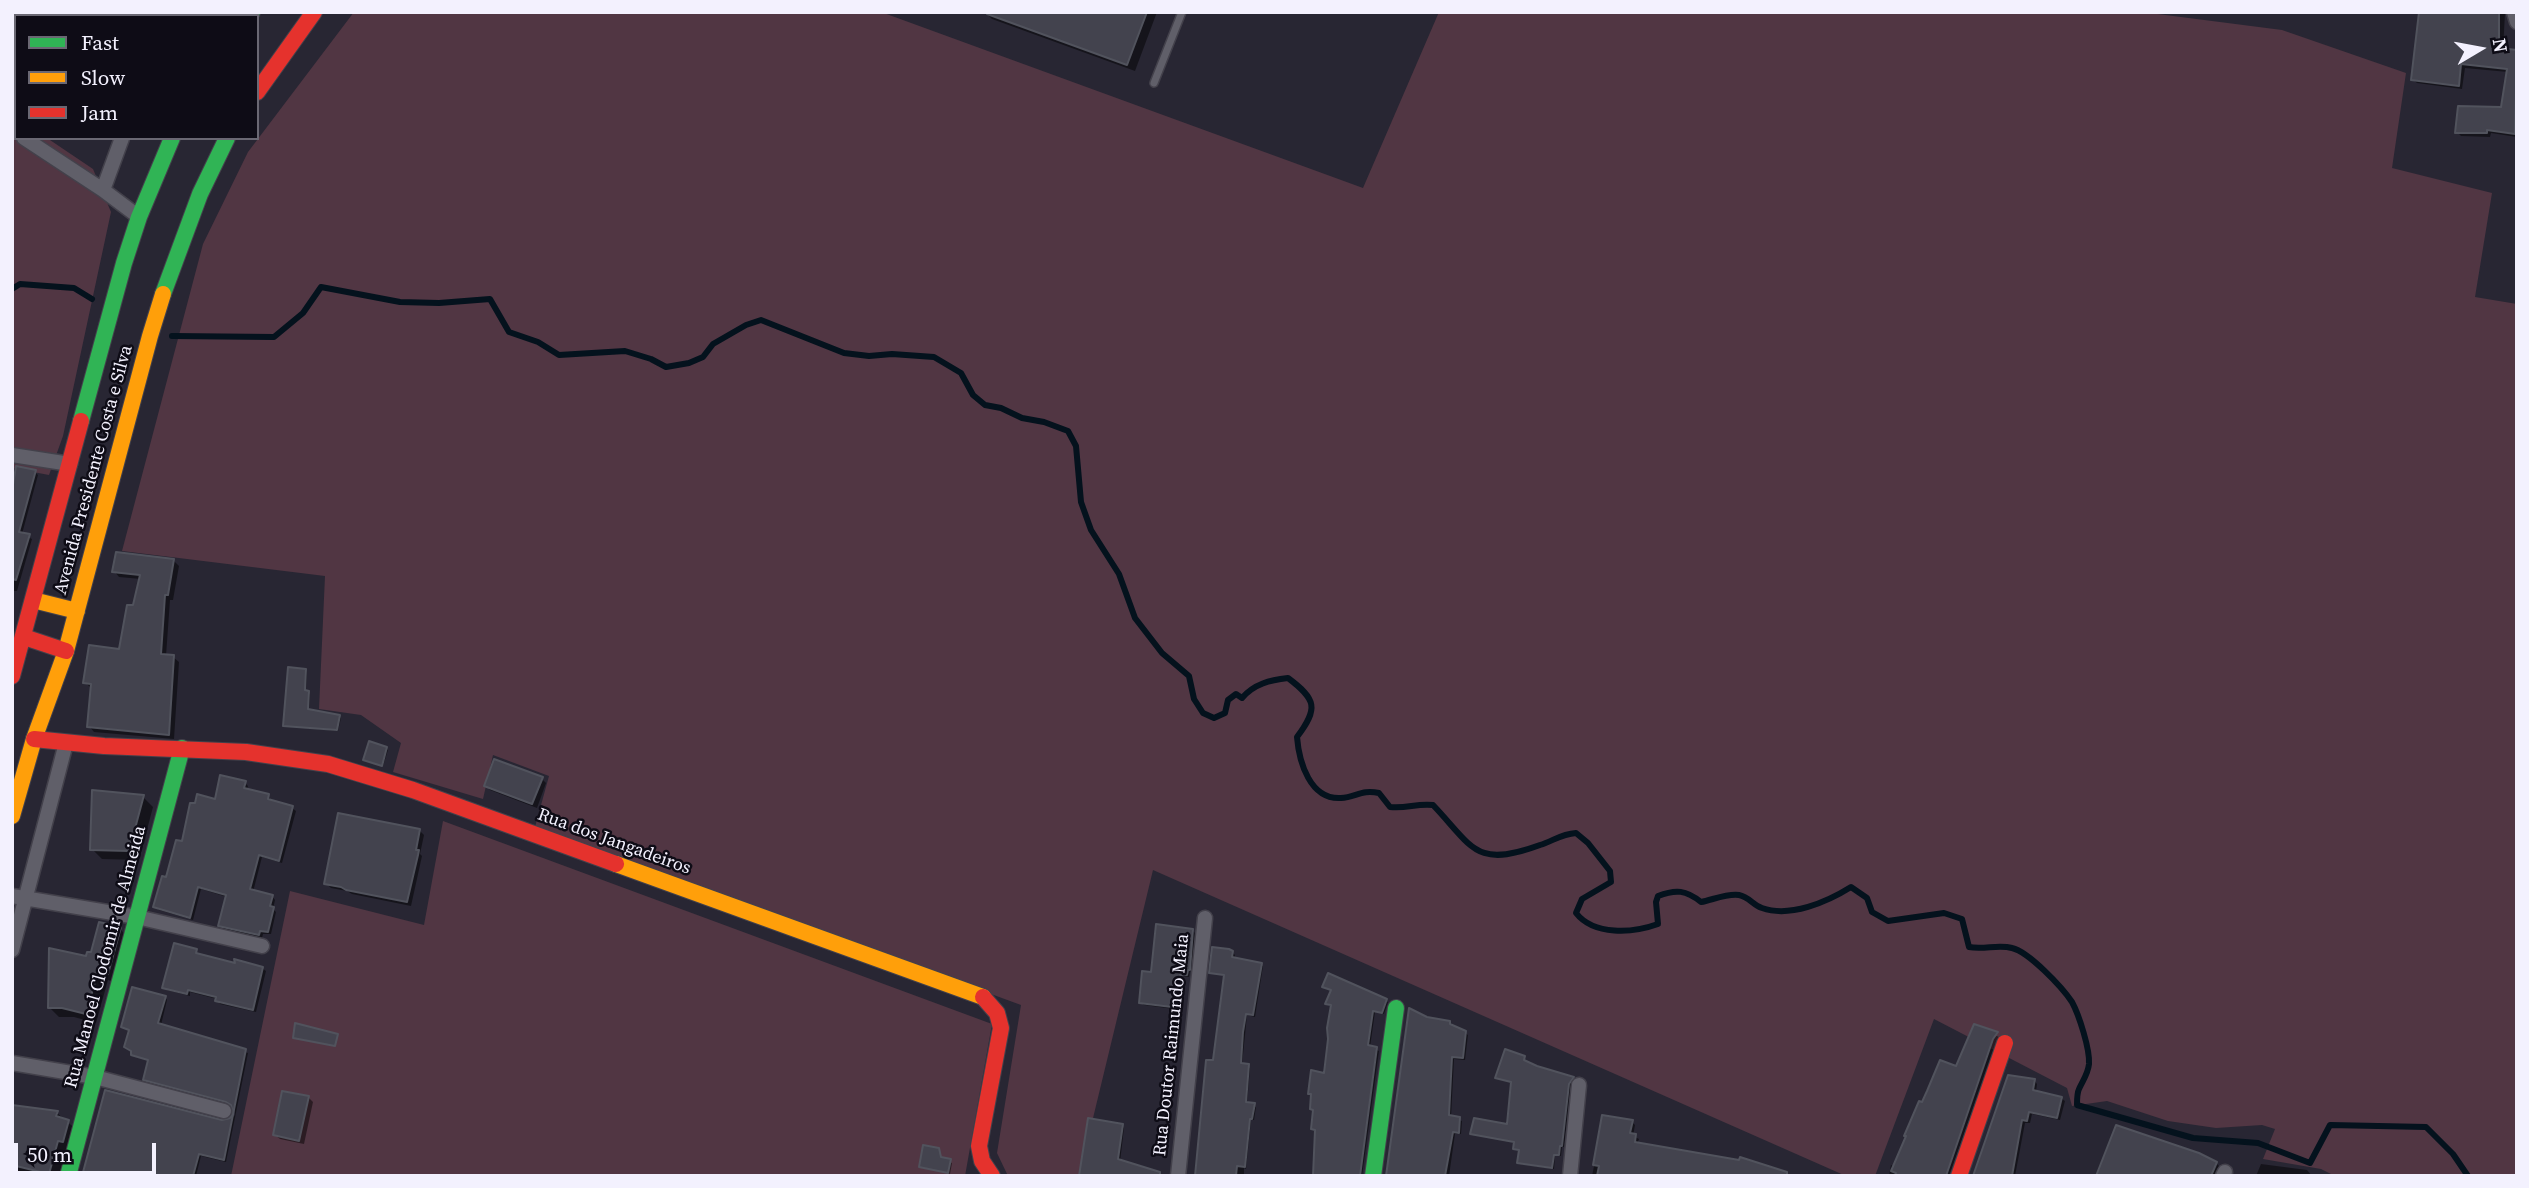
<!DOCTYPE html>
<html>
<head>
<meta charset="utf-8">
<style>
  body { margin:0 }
  #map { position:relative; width:2529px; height:1188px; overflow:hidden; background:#282633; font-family:"Source Serif 4",serif }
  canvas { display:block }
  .frame { position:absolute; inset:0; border:14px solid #f3f1fe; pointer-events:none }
  .legend { position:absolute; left:14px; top:14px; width:245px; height:126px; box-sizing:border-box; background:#0e0c16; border:2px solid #6a6873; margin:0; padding:9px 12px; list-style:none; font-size:21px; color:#f3f1fe }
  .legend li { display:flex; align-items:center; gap:14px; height:35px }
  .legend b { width:35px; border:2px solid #6a6873 }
  .north { position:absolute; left:2445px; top:14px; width:70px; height:70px; -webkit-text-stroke:5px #0e0c16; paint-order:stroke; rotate:80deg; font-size:19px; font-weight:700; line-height:28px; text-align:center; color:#f3f1fe }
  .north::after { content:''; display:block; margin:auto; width:24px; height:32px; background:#f3f1fe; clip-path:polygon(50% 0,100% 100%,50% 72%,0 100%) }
  .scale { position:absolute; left:14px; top:1143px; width:142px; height:32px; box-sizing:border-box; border:4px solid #f3f1fe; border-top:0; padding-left:9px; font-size:21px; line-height:24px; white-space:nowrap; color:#f3f1fe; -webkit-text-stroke:5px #0e0c16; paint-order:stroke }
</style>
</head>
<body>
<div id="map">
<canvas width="2529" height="1188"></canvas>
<div class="frame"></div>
<ul class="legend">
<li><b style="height:9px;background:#30b455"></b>Fast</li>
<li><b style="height:9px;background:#ff9f0a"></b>Slow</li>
<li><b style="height:9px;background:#e5322d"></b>Jam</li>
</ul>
<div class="north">N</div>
<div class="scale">50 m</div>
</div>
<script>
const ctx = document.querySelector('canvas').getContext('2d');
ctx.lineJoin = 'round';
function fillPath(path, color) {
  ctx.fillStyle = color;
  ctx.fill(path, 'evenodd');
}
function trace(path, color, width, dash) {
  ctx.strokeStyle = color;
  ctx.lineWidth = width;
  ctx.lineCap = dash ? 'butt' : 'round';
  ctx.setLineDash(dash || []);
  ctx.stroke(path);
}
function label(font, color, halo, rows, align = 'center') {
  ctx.font = font + ' "Source Serif 4",serif';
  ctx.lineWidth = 5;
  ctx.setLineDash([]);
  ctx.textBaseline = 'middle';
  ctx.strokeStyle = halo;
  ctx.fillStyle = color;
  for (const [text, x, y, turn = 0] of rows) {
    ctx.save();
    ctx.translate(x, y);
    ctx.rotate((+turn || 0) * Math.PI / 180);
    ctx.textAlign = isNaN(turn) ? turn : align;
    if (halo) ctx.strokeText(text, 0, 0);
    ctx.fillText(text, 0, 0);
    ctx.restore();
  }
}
const green = new Path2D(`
  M354,12H881L1363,188L1439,12H2142L2282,30L2406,73L2392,168L2492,193L2475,297L2517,304V1176H2335L2321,1169L2263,1159L2275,1129L2262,1125L2216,1128L2168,1121L2107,1101L2072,1106L2067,1088L1934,1019L1875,1176H1846L1153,870L1079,1176H1008L997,1153L1021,1005L535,827L549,776L493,755L483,799L393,772L401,743L361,715L319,709L325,576L122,551L203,244L248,152Z
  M12,115L16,118V138H47L93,169L111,212L63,436L49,475L12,468Z
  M443,821L992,1024L965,1176H231L290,891L424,925Z`);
const shadow = new Path2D(`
  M123,12H179L177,16H122Z
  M985,12H1157L1135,71L992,19Z
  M2421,12H2507L2505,13L2503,50L2517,51V137L2491,133L2490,137L2461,136L2457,132L2502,108L2508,72L2465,68L2462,89L2417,83L2412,79Z
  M35,472L38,475L22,534L32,539L17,591H12V479Z
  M174,561L179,566L173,600H170L166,656L173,657L179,662L174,739L94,732L89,726L91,688L85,682L120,651L141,579L119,577L114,571Z
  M306,670L307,672L306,692L310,694L309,711L339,716L341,718L338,731L285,726Z
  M386,748L388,750L383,766L367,761Z
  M542,779L546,783L537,808L490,790L486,786Z
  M245,783L248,786L247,790L268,795L271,801L292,808L296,811L282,863L262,857L253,892L272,896L275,900L273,909L276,912L271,934H263L262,938L224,929L220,925L227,897L201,889L193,920L159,910L155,907L183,843L216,801Z
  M143,797L153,807L139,860L102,859L92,849Z
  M420,831L424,835L420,854L422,856L411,906L352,894L347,891L331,888L326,883Z
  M120,929L130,939L118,983L108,980L96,1023L74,1017H59L49,1007L87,958Z
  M1192,930L1195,933L1192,972L1190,971L1189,977L1182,976L1180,993H1176L1174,1009L1144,1005L1141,1003L1153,974Z
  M196,951L199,956L237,966L262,968L266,971L256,1012L220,1004L217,999L190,992V996L167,990L164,987Z
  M1232,952L1235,955L1234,960L1263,966L1255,1017L1247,1015L1242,1065L1250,1068L1247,1104L1256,1107L1254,1120H1251L1246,1169L1244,1168V1176H1196L1225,976L1211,972Z
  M1327,988L1388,1002L1384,1014L1375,1012L1370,1047L1379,1051L1362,1176H1314L1316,1131L1313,1129L1315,1112L1312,1109L1313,1096L1310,1093L1326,1075L1332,1006L1327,1004L1332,991Z
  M165,997L167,1000L161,1025L248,1053L226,1162L201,1156L196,1176H82L106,1092L228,1122L235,1115V1107L231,1104L148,1082L145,1079L150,1061L132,1055L130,1031L123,1027Z
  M1426,1018L1449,1022L1468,1035L1465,1060L1454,1059L1451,1117L1462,1121L1461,1134H1455L1449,1176H1388Z
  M1975,1026L1999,1037L1949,1176H1889L1891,1165L1895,1167L1923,1104L1957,1069Z
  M1524,1058L1525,1062L1574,1080L1571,1086L1564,1147H1562L1561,1156H1555L1554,1169L1521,1164L1519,1162L1521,1151L1514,1149L1516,1143L1472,1133L1508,1127L1512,1082L1497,1077Z
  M2034,1080L2037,1084L2036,1092L2061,1098L2065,1101L2060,1120L2032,1114L2030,1123H2025L2015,1176H1975Z
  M308,1097L313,1102L304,1144L280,1139L275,1135Z
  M12,1106L57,1113L78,1131L61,1176L16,1174L12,1170Z
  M1604,1117L1632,1122L1635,1125L1633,1136L1639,1139L1637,1144L1740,1162L1776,1176H1592Z
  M1122,1126L1124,1128L1120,1162L1168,1176H1080Z
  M938,1149L942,1159L952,1163L950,1174L921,1167Z
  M2216,1163L2219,1166L2215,1176H2098Z
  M2261,1164L2307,1170L2312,1176H2256Z`);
const stream = new Path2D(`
  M12,289L20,284L74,288L92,299
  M172,336L274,337L303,313L321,287L400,302L439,303L490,299L509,332L538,342L559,355L625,351L651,359L666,367L689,363L703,357L713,344L746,325L761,320L844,353L869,356L892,354L934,357L961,373L973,395L985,405L1001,408L1022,418L1044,422L1068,431L1076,446L1081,502L1091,530L1119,574L1135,618L1162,653L1189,676L1194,699L1203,713L1214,718L1225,713L1228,700L1236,694L1242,698C1254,684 1270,680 1288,678C1316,699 1319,708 1297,737C1299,762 1310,800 1341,798C1356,797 1362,789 1379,793L1390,807C1406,809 1417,803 1433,805C1473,847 1475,869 1540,845C1553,841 1561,834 1576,833L1588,843L1610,871L1611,882L1582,899L1576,913C1594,936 1633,933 1658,924L1656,902L1658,896C1676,889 1686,890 1701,902C1712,900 1728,893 1739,895C1749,897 1753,905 1762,908C1790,918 1827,902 1851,887L1867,898L1872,912L1888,921L1944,913L1962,919L1969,947C1984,950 1998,944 2012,948C2029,952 2062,987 2072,1002C2079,1015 2090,1049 2089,1064C2088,1074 2083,1080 2079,1089C2077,1093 2077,1100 2077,1105L2193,1138L2258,1143L2310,1163L2330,1125L2426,1127L2453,1154L2468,1176`);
const building = new Path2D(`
  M988,12H1147L1127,65L987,14Z
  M2419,12H2499V48L2517,50L2515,134L2487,130V133H2455L2458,106L2501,107L2507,69L2461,64L2459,86L2411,80Z
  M16,466L36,470L19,532L30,534L16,580L12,579V491Z
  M116,552L174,559L168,595H165L161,654L174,655L169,735L87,727L91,684L83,683L89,645L119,649L127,605H133L140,575L112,572Z
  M288,667L306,669L305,690L309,691L308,709L340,715L337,730L283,726Z
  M369,741L387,747L382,766L363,760Z
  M494,759L543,777L532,804L484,786Z
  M220,775L246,781L244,788L269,794L268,799L293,806L279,861L259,855L250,889L273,895L270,906L274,907L268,932L260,931L259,935L218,926L226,895L198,887L190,918L153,907L162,876L166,877L176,840L182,841L190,803H195L197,794L215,799Z
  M92,790L144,795L129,851L90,850Z
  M338,813L420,829L416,850H419L418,855L407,902L346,890L341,887L324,884Z
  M99,922L121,927L108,974L98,971L86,1014L62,1008H48L49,948L86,956L87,952H91Z
  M1156,924L1193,929L1190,970H1188L1187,975H1180L1178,991H1174L1172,1007L1139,1003L1142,971L1151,972Z
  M174,943L197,949L196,953L235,963L234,959L263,967L253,1010L215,1001L216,997L188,990L187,994L162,988Z
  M1212,947L1229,949L1233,951L1232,957L1262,963L1253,1015L1246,1014L1243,1032L1241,1063L1249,1064L1246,1102L1255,1103L1252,1119H1250L1245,1167L1237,1166L1236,1176H1195L1206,1060H1213L1224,975L1209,973Z
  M1328,973L1387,999L1382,1013L1373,1011L1368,1045L1377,1047L1360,1176H1313L1315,1130L1311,1129L1313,1110L1310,1109L1311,1094H1308L1311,1070L1324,1073L1328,1039L1327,1028L1331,1005L1325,1004L1331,990L1322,987Z
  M132,987L166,996L158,1023L246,1049L224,1160L199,1154L193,1176H82L105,1090L222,1120L230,1118L233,1113L231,1105L226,1102L143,1080L148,1060L131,1055V1051L124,1047L129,1030L121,1027Z
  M1409,1008L1427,1017L1450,1021V1024L1466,1031L1463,1058L1452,1057L1449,1115L1460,1117L1459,1133L1453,1132L1445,1176H1386Z
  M295,1023L338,1034L335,1046L293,1038Z
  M1974,1024L1998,1032L1993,1039L1946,1176H1895L1896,1173L1891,1171L1906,1136H1904L1919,1101L1922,1102L1927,1091L1940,1060L1956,1066Z
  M1505,1049L1525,1056L1524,1060L1537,1066L1574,1077L1569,1084L1562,1146H1560L1559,1155H1554L1552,1168L1517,1163L1519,1150L1513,1149L1514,1142L1470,1134L1474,1118L1507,1124L1511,1082L1495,1078Z
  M2008,1075L2035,1079L2033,1090L2062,1097L2057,1118L2029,1112L2027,1121L2022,1120L2012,1176H1973Z
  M282,1091L309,1096L299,1141L273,1135Z
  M12,1105L58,1111L56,1116L69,1120L63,1142L58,1141L49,1174L12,1165Z
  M1602,1115L1633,1120L1630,1133L1636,1134L1635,1142L1739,1160L1740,1157L1787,1172V1176H1597L1599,1166L1593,1165Z
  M1088,1118L1123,1124L1118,1159L1160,1172V1176H1079Z
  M2116,1125L2199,1153L2217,1162L2211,1176H2096Z
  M923,1145L939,1148L941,1157L951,1159L948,1173L919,1167Z`);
const lane = new Path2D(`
  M1154,83L1182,12`);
const street = new Path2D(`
  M2514,12L2517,22
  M27,16L29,12
  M197,16L200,12
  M12,51L16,43
  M24,138L103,190L139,217
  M103,190L122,138
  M12,455L70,464
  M12,896L137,917L262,946
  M12,950L66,743
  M12,1063L95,1077L224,1111
  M1178,1176L1205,918
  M1570,1176L1579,1085
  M2223,1176L2225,1172`);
const fast = new Path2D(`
  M249,16L252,12
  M163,294L200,194L227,138
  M81,421L124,263L139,217L172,138
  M68,1176L182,748
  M1373,1176L1396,1008`);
const slow = new Path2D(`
  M33,600L77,611
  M12,816L34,739L66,651L150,336L163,294
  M616,864L983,997`);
const jam = new Path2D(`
  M257,92L314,12
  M24,637L66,651
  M12,676L81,421
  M34,739L104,746L246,752L328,764L413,790L616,864
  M983,997L997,1013L1001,1028L979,1146L982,1161L992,1176
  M1959,1176L2005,1043`);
const streetNames = [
  ["Avenida Presidente Costa e Silva",94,470,-75],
  ["Rua dos Jangadeiros",614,842,20],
  ["Rua Manoel Clodomir de Almeida",106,957,-75],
  ["Rua Doutor Raimundo Maia",1172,1045,-84]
];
fillPath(green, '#513643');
fillPath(shadow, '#0007');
trace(stream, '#04121d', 6);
fillPath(building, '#43434e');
trace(building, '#51535d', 2);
trace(lane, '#43414b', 10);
trace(street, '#43414b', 17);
trace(fast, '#43414b', 18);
trace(slow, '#43414b', 18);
trace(jam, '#43414b', 18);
trace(lane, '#605f69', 7);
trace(street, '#605f69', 14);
trace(fast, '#30b455', 16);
trace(slow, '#ff9f0a', 16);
trace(jam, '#e5322d', 16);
label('18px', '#f3f1fe', '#0e0c16', streetNames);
</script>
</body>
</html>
